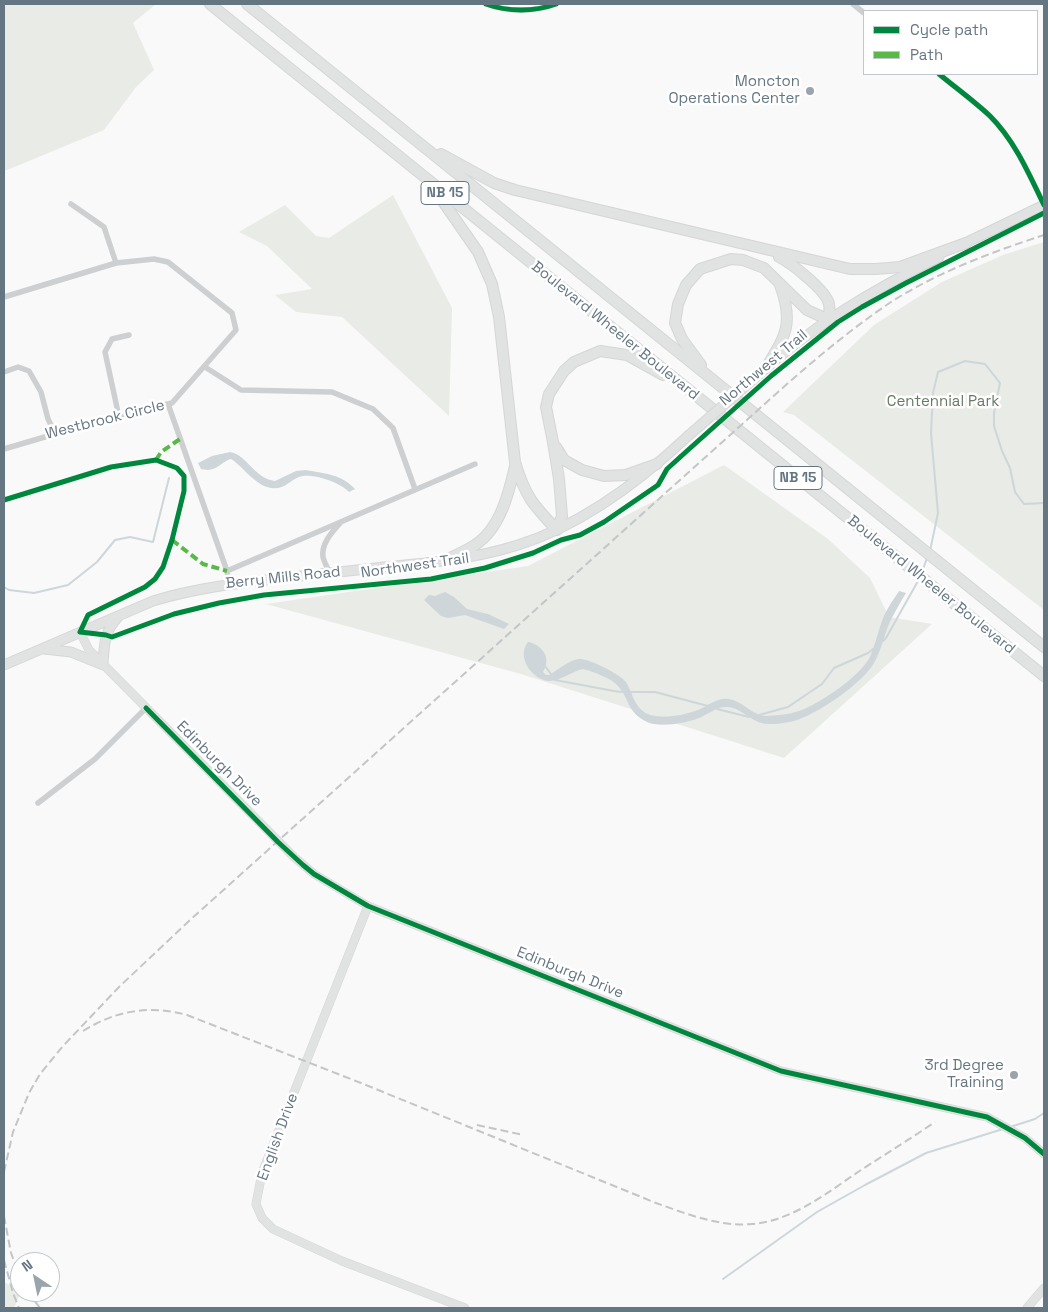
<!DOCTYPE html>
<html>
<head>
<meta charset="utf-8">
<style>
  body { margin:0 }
  #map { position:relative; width:1048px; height:1312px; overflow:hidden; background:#f9f9f9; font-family:"Space Grotesk",sans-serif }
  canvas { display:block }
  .frame { position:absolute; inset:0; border:5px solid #657683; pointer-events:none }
  .legend { position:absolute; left:863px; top:10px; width:175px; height:65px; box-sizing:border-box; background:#fff; border:1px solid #c1c8cd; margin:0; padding:6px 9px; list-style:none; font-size:15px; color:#657683 }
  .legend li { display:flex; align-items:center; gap:10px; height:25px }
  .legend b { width:25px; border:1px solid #c1c8cd }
  .north { position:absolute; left:10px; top:1252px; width:50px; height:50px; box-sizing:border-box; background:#fff; border:1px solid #c1c8cd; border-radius:50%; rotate:326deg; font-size:14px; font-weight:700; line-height:20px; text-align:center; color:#657683 }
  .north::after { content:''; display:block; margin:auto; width:18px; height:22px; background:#99a4ac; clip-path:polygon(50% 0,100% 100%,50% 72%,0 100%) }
</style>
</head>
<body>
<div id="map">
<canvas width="1048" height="1312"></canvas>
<div class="frame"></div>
<ul class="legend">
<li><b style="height:6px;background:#00873e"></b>Cycle path</li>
<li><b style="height:6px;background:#58b947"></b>Path</li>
</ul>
<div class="north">N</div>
</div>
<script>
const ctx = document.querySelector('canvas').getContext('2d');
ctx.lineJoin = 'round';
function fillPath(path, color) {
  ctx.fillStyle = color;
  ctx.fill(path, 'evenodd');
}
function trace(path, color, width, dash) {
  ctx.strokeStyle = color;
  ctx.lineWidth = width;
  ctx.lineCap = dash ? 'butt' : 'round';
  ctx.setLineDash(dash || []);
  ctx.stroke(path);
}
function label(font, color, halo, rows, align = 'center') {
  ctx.font = font + ' "Space Grotesk",sans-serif';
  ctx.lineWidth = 5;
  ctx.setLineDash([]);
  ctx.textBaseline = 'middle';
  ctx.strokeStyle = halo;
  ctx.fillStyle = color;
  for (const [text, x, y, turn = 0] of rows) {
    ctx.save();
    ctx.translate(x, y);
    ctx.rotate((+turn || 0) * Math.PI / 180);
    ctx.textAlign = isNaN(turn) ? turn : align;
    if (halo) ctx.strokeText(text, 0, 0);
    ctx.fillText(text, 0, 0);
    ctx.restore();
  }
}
const green = new Path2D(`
  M4,4H156L133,23L154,70L136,87L104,130L7,170H4Z
  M393,195L452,308L449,416L342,317L296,312L275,295L312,289L267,246L239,232L285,205L316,236L329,238Z
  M1044,242V610L794,415L783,412L874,325L942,282L1003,255Z
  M724,465L828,539L870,578L889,617L932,624L784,758L521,674L266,604L528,566Z
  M4,1282L21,1292L14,1308H4Z`);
const water = new Path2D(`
  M230,452C246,454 255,479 275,481L296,471L306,470C326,474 341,474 355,489L349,492C341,483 312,472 299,477C289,481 284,490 271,488C254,485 244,467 231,459C223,461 217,470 208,470C206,470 203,469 201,469L198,463L212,456Z
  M899,591L906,593C900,603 894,613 889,624C884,636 881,651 874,663C863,682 823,710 802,718C793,722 780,724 769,724C751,724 742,707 727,707C718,706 708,714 699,718C687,723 659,728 647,722C626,712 630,698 617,685C611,678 591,671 583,669C572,671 559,682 548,681C532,679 516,657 528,642C537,643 549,653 546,664C546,667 544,669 543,672L546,675H549C558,670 569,660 579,659C589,658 621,675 626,682C632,692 634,705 644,712C656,720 682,716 695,711C705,708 713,700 723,699C741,697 751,717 768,716C779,715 792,714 802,710C823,701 859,677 870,657C875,645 878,632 882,621C886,610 893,600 899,591Z
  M445,592L454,597L467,609L488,614L509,624L504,629L465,615L448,618L441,616L424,600L429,595L435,596Z`);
const stream = new Path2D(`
  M930,551L938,513L931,433L933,393L938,372L965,361L985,364L1000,383L994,413V426L1002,451L1010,468L1015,492L1024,504L1044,503
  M922,572L927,558
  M4,587L9,590L34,593L68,585L97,562L115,540L130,537L153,542L169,478
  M883,641L886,638L918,581
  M545,666L551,674
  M554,678L555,680L614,691L622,692
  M630,692H655L708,706
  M717,709L749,717
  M759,715L788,707L822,684L834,668L868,653L873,649
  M1010,1127L1035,1119L1044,1113
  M723,1279L817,1212L865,1185L926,1153L1003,1129`);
const street = new Path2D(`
  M486,4C508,12 534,12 556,4
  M853,4L864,13
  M939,74C956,88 974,101 990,116C1015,141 1029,174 1044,205
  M71,204L104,227L116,263
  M4,297L116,263L154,259L168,262L232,313L236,330L172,403L116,416L4,449
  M205,367L241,390L332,392L373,409L393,428L415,489
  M4,372L18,367L29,371L41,392L48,419L55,433
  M168,404L227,571L229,584
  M119,417L105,352L112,339L129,335
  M227,571L475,464
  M329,573C328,568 324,562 323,557C321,543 333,531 341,522
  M38,803L95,759L146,708`);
const secondary = new Path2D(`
  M80,632L89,650L294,857L314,874L368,906L781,1071L987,1117L1025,1138L1044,1154
  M368,906L262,1173L256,1204L262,1218L273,1229L342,1261L465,1308
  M1027,1308L1044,1288`);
const primary = new Path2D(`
  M961,245L1044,205
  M756,377C810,327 873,290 939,257
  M44,649L71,652L103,665C104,647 104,631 118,617
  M4,665L153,601C195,588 239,583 283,578C316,574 350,571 384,567C429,563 474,559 518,545C582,525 639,482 688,436`);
const highway = new Path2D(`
  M210,4L1044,676
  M247,4L1044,647
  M441,154L494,183L515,190L850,269H876L900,267L966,243
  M435,190L478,252L492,284L499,317L515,462C525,496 533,505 557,530L562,516L559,479L553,442L546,407L549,394L564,371L574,362L600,351L627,355L663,375
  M701,365L682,339L675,323L678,304L686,285L700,269L731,259L743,260L764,268L807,310L829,320C829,315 830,309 829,304C826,290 791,263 779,257
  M766,368C786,335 794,323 780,285
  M556,447L564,460L582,470L604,476L626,475L657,464
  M444,561C454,556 466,551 475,545C500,529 509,493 515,466`);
const rail = new Path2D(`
  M83,1031C117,1010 149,1005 187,1015L361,1083L656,1203C687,1214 719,1227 752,1224C792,1221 827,1193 858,1172C884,1155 910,1139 935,1122
  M477,1125L523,1135
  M4,1172L13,1132L29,1093L40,1074L63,1046L119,987L190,920L778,392C814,360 851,329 891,302C938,272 992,252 1044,235
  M4,1216L11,1253L20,1277
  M4,1260L13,1293L19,1308
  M28,1292L40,1308`);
const primaryBridge = new Path2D(`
  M688,436L756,377`);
const quiet = new Path2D(`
  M156,460L161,452L180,439
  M172,540L203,564L227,571`);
const cycleway = new Path2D(`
  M486,4C508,12 534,12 556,4
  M939,74C956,88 974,101 990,116C1015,141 1029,174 1044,205
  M4,500L111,467L156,460L177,468L184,476V491L172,540L163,567L155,579L145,587L88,615L80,632L106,635L112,637L174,614L219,603L264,595L431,579L485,568L533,553L561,540L580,535L604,522L658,485L667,469L688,450L771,376L838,322L862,307L906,283L1044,213
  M146,708L278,842L303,865L314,874L368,906L781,1071L987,1117L1025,1138L1044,1154`);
const markers = [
  [810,91,5,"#99a4ac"],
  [1014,1075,5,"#99a4ac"]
];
const shields = [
  [445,193,48],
  [798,478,48]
];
const shieldNames = [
  ["NB 15",445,193],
  ["NB 15",798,478]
];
const poiNames = [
  ["Moncton",800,82],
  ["Operations Center",800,99],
  ["3rd Degree",1004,1066],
  ["Training",1004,1083]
];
const streetNames = [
  ["Boulevard Wheeler Boulevard",615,331,39],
  ["Northwest Trail",764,368,-40],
  ["Westbrook Circle",105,420,-14],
  ["Northwest Trail",415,566,-8],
  ["Berry Mills Road",283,578,-6],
  ["Boulevard Wheeler Boulevard",931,585,39],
  ["Edinburgh Drive",219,764,45],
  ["Edinburgh Drive",570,973,22],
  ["English Drive",278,1137,-70]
];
const parkNames = [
  ["Centennial Park",943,402]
];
fillPath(green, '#e8ebe6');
fillPath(water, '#ced6d9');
trace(stream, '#ced6d9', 2);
trace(secondary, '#d5d6d7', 9);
trace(primary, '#d5d6d7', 11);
trace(highway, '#d5d6d6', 12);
trace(street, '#cecfd0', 5.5);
trace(secondary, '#e1e2e2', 8);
trace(primary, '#e1e2e2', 9);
trace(highway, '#e1e2e2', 10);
trace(rail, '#c3c5c6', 2, [8, 4]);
trace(primaryBridge, '#d5d6d7', 11, []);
trace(primaryBridge, '#e1e2e2', 9);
trace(quiet, '#58b947', 4, [8, 4]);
trace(cycleway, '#00873e', 5);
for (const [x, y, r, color] of markers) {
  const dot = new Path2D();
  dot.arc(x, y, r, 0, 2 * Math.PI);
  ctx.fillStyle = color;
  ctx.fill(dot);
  trace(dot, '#fff', 2);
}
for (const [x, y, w] of shields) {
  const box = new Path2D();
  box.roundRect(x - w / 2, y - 11.5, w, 23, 4);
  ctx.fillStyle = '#fff';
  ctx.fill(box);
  trace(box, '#657683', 1);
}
label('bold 14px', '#657683', null, shieldNames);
label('15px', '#657683', '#fff', poiNames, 'right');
label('15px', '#657683', '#fff', streetNames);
label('15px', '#687a64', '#fff', parkNames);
</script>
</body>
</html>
